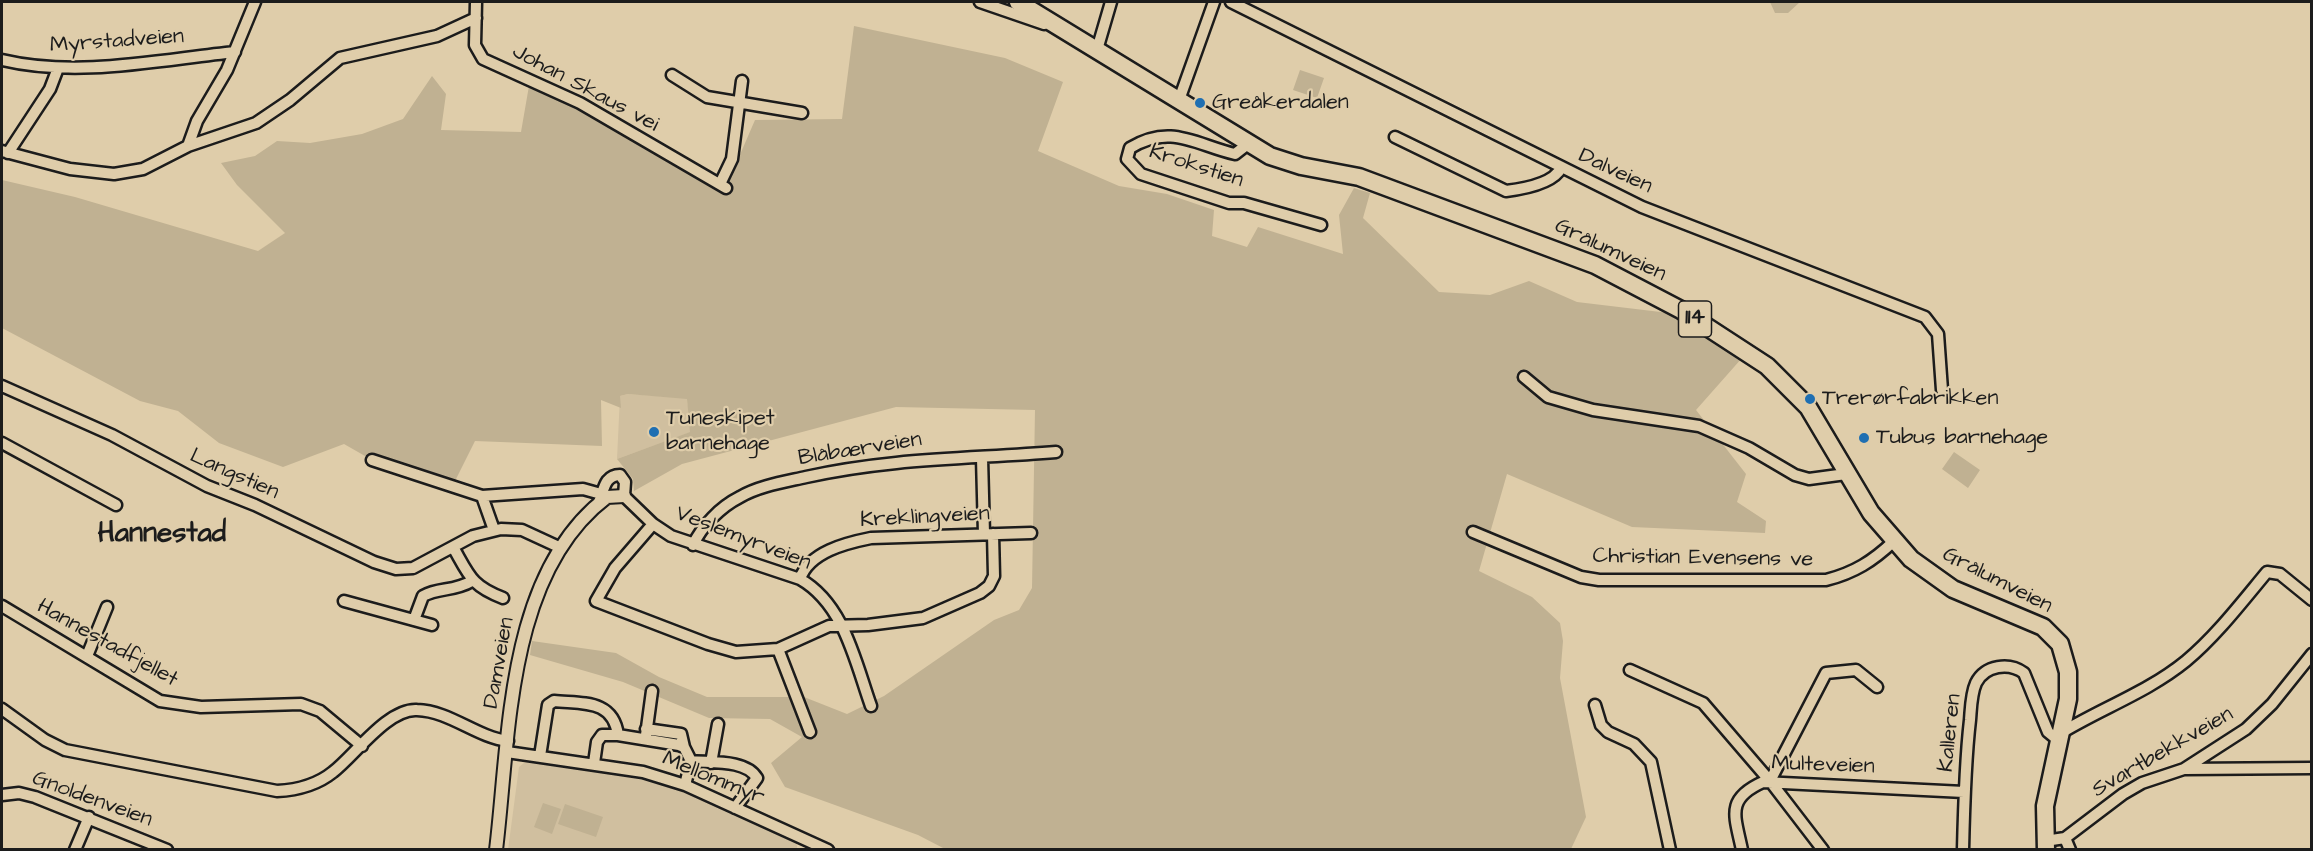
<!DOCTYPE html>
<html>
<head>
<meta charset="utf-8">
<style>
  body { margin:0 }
  #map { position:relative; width:2313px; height:851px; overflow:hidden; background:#dfcdaa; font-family:"Architects Daughter",sans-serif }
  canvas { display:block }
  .frame { position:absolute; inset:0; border:3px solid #1c1c1c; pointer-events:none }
</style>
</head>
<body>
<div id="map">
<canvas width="2313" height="851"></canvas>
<div class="frame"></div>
</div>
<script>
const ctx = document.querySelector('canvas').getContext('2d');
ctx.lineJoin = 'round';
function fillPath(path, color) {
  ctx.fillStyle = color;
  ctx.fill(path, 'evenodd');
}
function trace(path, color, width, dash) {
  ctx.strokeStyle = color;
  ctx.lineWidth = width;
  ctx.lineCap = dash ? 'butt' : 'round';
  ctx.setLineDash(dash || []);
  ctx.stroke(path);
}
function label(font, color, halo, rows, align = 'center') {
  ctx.font = font + ' "Architects Daughter",sans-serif';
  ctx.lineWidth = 4.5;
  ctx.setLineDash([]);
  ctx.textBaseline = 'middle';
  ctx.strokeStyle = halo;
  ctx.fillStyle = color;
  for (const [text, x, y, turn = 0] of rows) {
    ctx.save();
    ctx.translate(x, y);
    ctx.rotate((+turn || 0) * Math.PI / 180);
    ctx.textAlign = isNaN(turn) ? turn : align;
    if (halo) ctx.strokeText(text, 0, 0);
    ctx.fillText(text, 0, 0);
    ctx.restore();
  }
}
const built = new Path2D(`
  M628,394L687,398L691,432L617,459L620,396Z
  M552,758L643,772L797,835V849L508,850L519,767L524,763Z`);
const green = new Path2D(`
  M1770,2H1800L1788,13H1775Z
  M854,26L1005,58L1063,82L1038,151L1119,186L1167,194L1214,210L1212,236L1247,247L1258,227L1343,254L1339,215L1354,188L1370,193L1363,218L1439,292L1490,295L1529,281L1577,302L1669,313L1742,358L1696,410L1746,474L1737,502L1766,521L1765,533L1632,527L1507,474L1479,571L1532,597L1560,623L1563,641L1560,678L1586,817L1571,849H945L918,835L785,787L771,763L802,737L770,719L709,718L623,682L530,655L532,641L616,653L659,677L707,697H804L847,714L884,696L994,620L1019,610L1032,588L1035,410L896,407L682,464L634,491L633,479L617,459L690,432L687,399L628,394L620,396L621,408L601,400L602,446L475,441L452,487L372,460L344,444L283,467L219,443L178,411L140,401L2,328V180L75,197L258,251L285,233L237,185L221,163L255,156L277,141L310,143L362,134L403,119L432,76L446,94L441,130L521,132L530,80L726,187L755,120L842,119Z
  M1300,70L1324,78L1317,98L1293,90Z
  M1954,452L1980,470L1968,488L1942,469Z
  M543,803L561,809L552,834L534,827Z
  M565,804L603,817L596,837L558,824Z`);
const minor = new Path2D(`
  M476,2L475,45L483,59L580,103L726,188
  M980,2L1044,24
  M1231,2L1642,207L1925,317L1938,334L1942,390
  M1099,43L1111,2
  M2,60C78,78 158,60 235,52
  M672,75L707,97L802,113
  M1179,100L1214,2
  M1395,137L1506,191C1522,189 1553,184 1561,168
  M1249,143L1235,154C1196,145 1171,123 1130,148L1127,159L1141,174L1229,203H1244L1321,225
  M188,146L197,121L227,70L255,2
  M2,151L70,169L114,174L143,169L188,146L256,123L290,100L340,58L437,36L476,18
  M8,153L50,89L58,68
  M720,184L732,159L742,81
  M1524,377L1548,397L1593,410L1699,426L1749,448L1795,475L1809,479L1846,474
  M2,386L112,435L207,486L255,505L374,562L396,569L413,568L473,536L501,529L522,530L561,548
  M2,443L116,505
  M982,458L984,534
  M372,460L482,496L583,489L601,494
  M482,496L494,530
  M598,504C604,493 603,475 620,475L625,482L624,496L653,524L671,536L800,579C844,604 855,661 871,706
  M653,524L615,568L596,601L708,644L736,652L778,649L829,626L868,625L923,618L980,593L989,586L994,576L993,534
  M1473,532L1581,577L1599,580H1826C1854,573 1873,561 1894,541
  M693,545C702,526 720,507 740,497C759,486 784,482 806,477C891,458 970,459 1056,452
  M453,547C469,575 471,586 503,598
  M800,579C809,552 846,543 871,538L1031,533
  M344,601L432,625
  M2,606L160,701L201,707L301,704L320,711L362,746
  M414,620L423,596C439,587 453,592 472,581
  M778,649L810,732
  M87,656L107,607
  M1630,670L1703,703L1770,781L1823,850
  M1595,705L1601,725L1608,732L1634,744L1651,762L1670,850
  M2,709L45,740L65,750L277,791C297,790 317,785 333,772C355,755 388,708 417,710C450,711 476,737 508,741
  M646,729L681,734L684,747
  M2061,733C2102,708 2148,692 2186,661C2216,636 2242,602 2267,572L2280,574L2312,600
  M646,735L652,691
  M507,752L643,772L685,785L828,850
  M540,756L548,705L554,701C583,704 613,699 618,735
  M594,763L597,742L602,735H618L679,745L684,747L691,761C710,763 746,759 757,778L735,808
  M711,763L718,724
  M2184,769L2312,768
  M1770,781L1826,673L1856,670L1877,687
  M685,785L691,761
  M2,795L19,793L35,797L167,850
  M2065,838L2070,850
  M2045,841L2065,838L2123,794L2142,783L2184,769L2246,729L2272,704L2312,654
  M75,850L89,817
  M1742,850C1735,816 1725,799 1763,782L1964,792
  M1963,850C1964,806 1965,763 1970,720C1971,708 1971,694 1976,683C1985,665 2009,662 2024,673L2048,732L2059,741`);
const tertiary = new Path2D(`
  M496,850C510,736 506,573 607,497L624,496`);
const primary = new Path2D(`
  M1018,2L1270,156L1301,166L1359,177L1595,265L1681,310L1767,366L1808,407L1871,513L1911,559L1953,589L2043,627L2060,644L2068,672V699L2045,806L2046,850`);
const markers = [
  [1200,103,6,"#1f6fb2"],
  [1810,399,6,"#1f6fb2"],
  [654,432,6,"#1f6fb2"],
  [1864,438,6,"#1f6fb2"]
];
const shields = [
  [1695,319,33]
];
const shieldNames = [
  ["114",1695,319]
];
const streetNames = [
  ["Myrstadveien",117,42,-4],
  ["Johan Skaus vei",585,89,28],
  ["Krokstien",1196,167,18],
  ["Dalveien",1615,172,25],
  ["Grålumveien",1610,251,25],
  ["Blåbærveien",860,450,-9],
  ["Langstien",234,475,24],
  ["Kreklingveien",925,518,-3],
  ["Veslemyrveien",743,539,21],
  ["Christian Evensens ve",1703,559,1],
  ["Grålumveien",1997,581,27],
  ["Hannestadfjellet",107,644,29],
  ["Damveien",500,663,-80],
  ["Kalleren",1951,733,-84],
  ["Svartbekkveien",2163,753,-30],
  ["Multeveien",1823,766,2],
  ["Mellommyr",713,779,22],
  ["Gnoldenveien",92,800,20]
];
const poiNames = [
  ["Greåkerdalen",1212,103],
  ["Trerørfabrikken",1822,399],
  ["Tuneskipet",666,419],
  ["barnehage",666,444],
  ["Tubus barnehage",1876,438]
];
const districtNames = [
  ["Hannestad",162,535]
];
fillPath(built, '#d0bf9f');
fillPath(green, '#c0b192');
trace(minor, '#1c1c1c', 15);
trace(tertiary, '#1c1c1c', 16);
trace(primary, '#1c1c1c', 21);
trace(minor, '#dfcdaa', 10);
trace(tertiary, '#dfcdaa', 12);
trace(primary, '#dfcdaa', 16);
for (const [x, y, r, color] of markers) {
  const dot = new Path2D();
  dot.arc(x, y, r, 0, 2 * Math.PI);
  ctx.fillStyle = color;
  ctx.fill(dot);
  trace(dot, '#dfcdaa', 2);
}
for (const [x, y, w] of shields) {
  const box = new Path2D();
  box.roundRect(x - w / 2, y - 18, w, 36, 4.5);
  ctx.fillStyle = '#dfcdaa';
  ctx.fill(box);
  trace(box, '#1c1c1c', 1.5);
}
label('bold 21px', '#1c1c1c', null, shieldNames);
label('22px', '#1c1c1c', '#dfcdaa', streetNames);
label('22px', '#1c1c1c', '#dfcdaa', poiNames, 'left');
label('bold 28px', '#1c1c1c', '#dfcdaa', districtNames);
</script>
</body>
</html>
